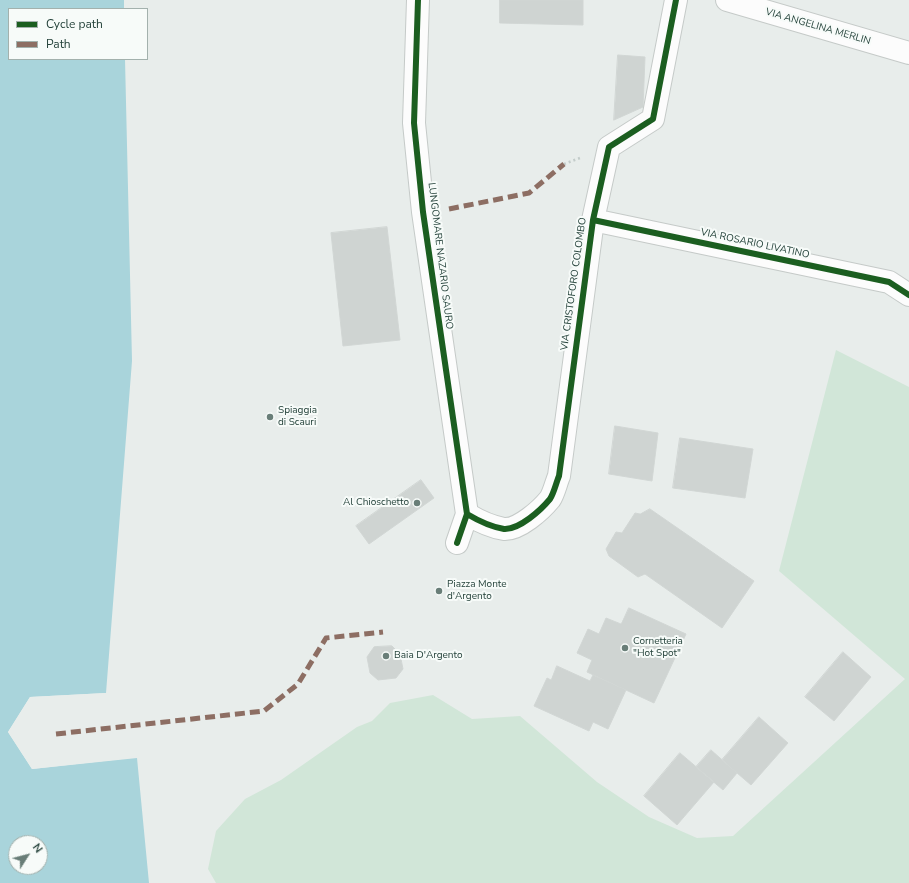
<!DOCTYPE html>
<html>
<head>
<meta charset="utf-8">
<style>
  body { margin:0 }
  #map { position:relative; width:909px; height:883px; overflow:hidden; background:#e8edeb; font-family:"Nunito Sans",sans-serif }
  canvas { display:block }
  .legend { position:absolute; left:8px; top:8px; width:140px; height:52px; box-sizing:border-box; background:#f7fbf9; border:1px solid #a3b1ad; margin:0; padding:5px 7px; list-style:none; font-size:12px; color:#24423a }
  .legend li { display:flex; align-items:center; gap:8px; height:20px }
  .legend b { width:20px; border:1px solid #a3b1ad }
  .north { position:absolute; left:8px; top:835px; width:40px; height:40px; box-sizing:border-box; background:#f7fbf9; border:1px solid #a3b1ad; border-radius:50%; rotate:54deg; font-size:11px; font-weight:700; line-height:16px; text-align:center; color:#24423a }
  .north::after { content:''; display:block; margin:auto; width:14px; height:18px; background:#697e78; clip-path:polygon(50% 0,100% 100%,50% 72%,0 100%) }
</style>
</head>
<body>
<div id="map">
<canvas width="909" height="883"></canvas>
<ul class="legend">
<li><b style="height:5px;background:#1b5e20"></b>Cycle path</li>
<li><b style="height:5px;background:#8d6e63"></b>Path</li>
</ul>
<div class="north">N</div>
</div>
<script>
const ctx = document.querySelector('canvas').getContext('2d');
ctx.lineJoin = 'round';
function fillPath(path, color) {
  ctx.fillStyle = color;
  ctx.fill(path, 'evenodd');
}
function trace(path, color, width, dash) {
  ctx.strokeStyle = color;
  ctx.lineWidth = width;
  ctx.lineCap = dash ? 'butt' : 'round';
  ctx.setLineDash(dash || []);
  ctx.stroke(path);
}
function label(font, color, halo, rows, align = 'center') {
  ctx.font = font + ' "Nunito Sans",sans-serif';
  ctx.lineWidth = 4;
  ctx.setLineDash([]);
  ctx.textBaseline = 'middle';
  ctx.strokeStyle = halo;
  ctx.fillStyle = color;
  for (const [text, x, y, turn = 0] of rows) {
    ctx.save();
    ctx.translate(x, y);
    ctx.rotate((+turn || 0) * Math.PI / 180);
    ctx.textAlign = isNaN(turn) ? turn : align;
    if (halo) ctx.strokeText(text, 0, 0);
    ctx.fillText(text, 0, 0);
    ctx.restore();
  }
}
const green = new Path2D(`
  M836,350L909,387V883H216L208,869L216,831L245,799L281,780L357,727L372,721L390,703L433,695L472,719L520,716L597,782L649,817L697,838L733,836L905,679L779,571Z`);
const water = new Path2D(`
  M0,0H124V9H9V59H125L132,361L106,693L30,697L8,732L32,769L137,758L149,883H0ZM16,843H40V867H16Z`);
const pier = new Path2D(`
  M106,693L108,694L31,699L11,732L33,767L137,756L139,757L32,769L8,732L30,697Z`);
const building = new Path2D(`
  M500,0H583V25L500,23Z
  M618,55L645,57L643,107L614,120Z
  M387,227L400,340L343,346L331,233Z
  M615,426L658,433L652,481L609,474Z
  M680,438L753,449L745,498L673,488Z
  M421,480L434,498L369,544L356,526Z
  M650,509L754,581L722,628L645,574L638,577L609,556L606,549L616,532L622,533L635,513L640,514Z
  M629,608L686,634L654,703L587,672L592,660L577,653L588,629L599,634L606,618L621,624Z
  M392,646L400,654L403,669L396,678L378,680L370,673L367,657L374,647Z
  M843,652L871,677L834,721L805,697Z
  M557,666L590,681L593,675L626,690L608,729L593,722L589,731L534,706L547,678L551,680Z
  M759,717L788,743L751,785L722,760Z
  M711,750L737,773L723,790L696,767Z
  M680,753L714,782L677,825L644,796Z`);
const path = new Path2D(`
  M564,164L580,158`);
const minor = new Path2D(`
  M418,0L414,123L423,212L467,514L457,543
  M727,0L909,53
  M593,220L889,282L909,295
  M467,514C477,520 492,527 504,529C519,530 541,510 550,499C554,493 556,483 559,476L593,220L609,147L653,119L676,0`);
const quiet = new Path2D(`
  M449,209L529,193L564,164
  M56,734L264,711L298,684L326,638L383,632`);
const cycleway = new Path2D(`
  M418,0L414,123L423,212L467,514L457,543
  M593,220L889,282L909,295
  M467,514C477,520 492,527 504,529C519,530 541,510 550,499C554,493 556,483 559,476L593,220L609,147L653,119L676,0`);
const markers = [
  [270,417,4,"#697e78"],
  [417,503,4,"#697e78"],
  [439,591,4,"#697e78"],
  [625,648,4,"#697e78"],
  [386,656,4,"#697e78"]
];
const streetNames = [
  ["VIA ANGELINA MERLIN",818,27,16],
  ["VIA ROSARIO LIVATINO",755,244,12],
  ["LUNGOMARE NAZARIO SAURO",440,256,83],
  ["VIA CRISTOFORO COLOMBO",574,284,-82]
];
const poiNames = [
  ["Spiaggia",278,411],
  ["di Scauri",278,423],
  ["Al Chioschetto",409,503,"right"],
  ["Piazza Monte",447,585],
  ["d'Argento",447,597],
  ["Cornetteria",633,642],
  ["\"Hot Spot\"",633,654],
  ["Baia D'Argento",394,656]
];
fillPath(green, '#d1e6d8');
fillPath(water, '#a9d4db');
fillPath(pier, '#e8edeb');
fillPath(building, '#cfd4d2');
trace(building, '#d1d6d4', 1);
trace(minor, '#c5cac8', 24);
trace(path, '#c3ccca', 2.5, [2, 3]);
trace(minor, '#fcfcfc', 22);
trace(quiet, '#8d6e63', 5, [10, 5]);
trace(cycleway, '#1b5e20', 6);
for (const [x, y, r, color] of markers) {
  const dot = new Path2D();
  dot.arc(x, y, r, 0, 2 * Math.PI);
  ctx.fillStyle = color;
  ctx.fill(dot);
  trace(dot, '#f7fbf9', 1.5);
}
label('10px', '#24423a', '#f7fbf9', streetNames);
label('10px', '#24423a', '#f7fbf9', poiNames, 'left');
</script>
</body>
</html>
